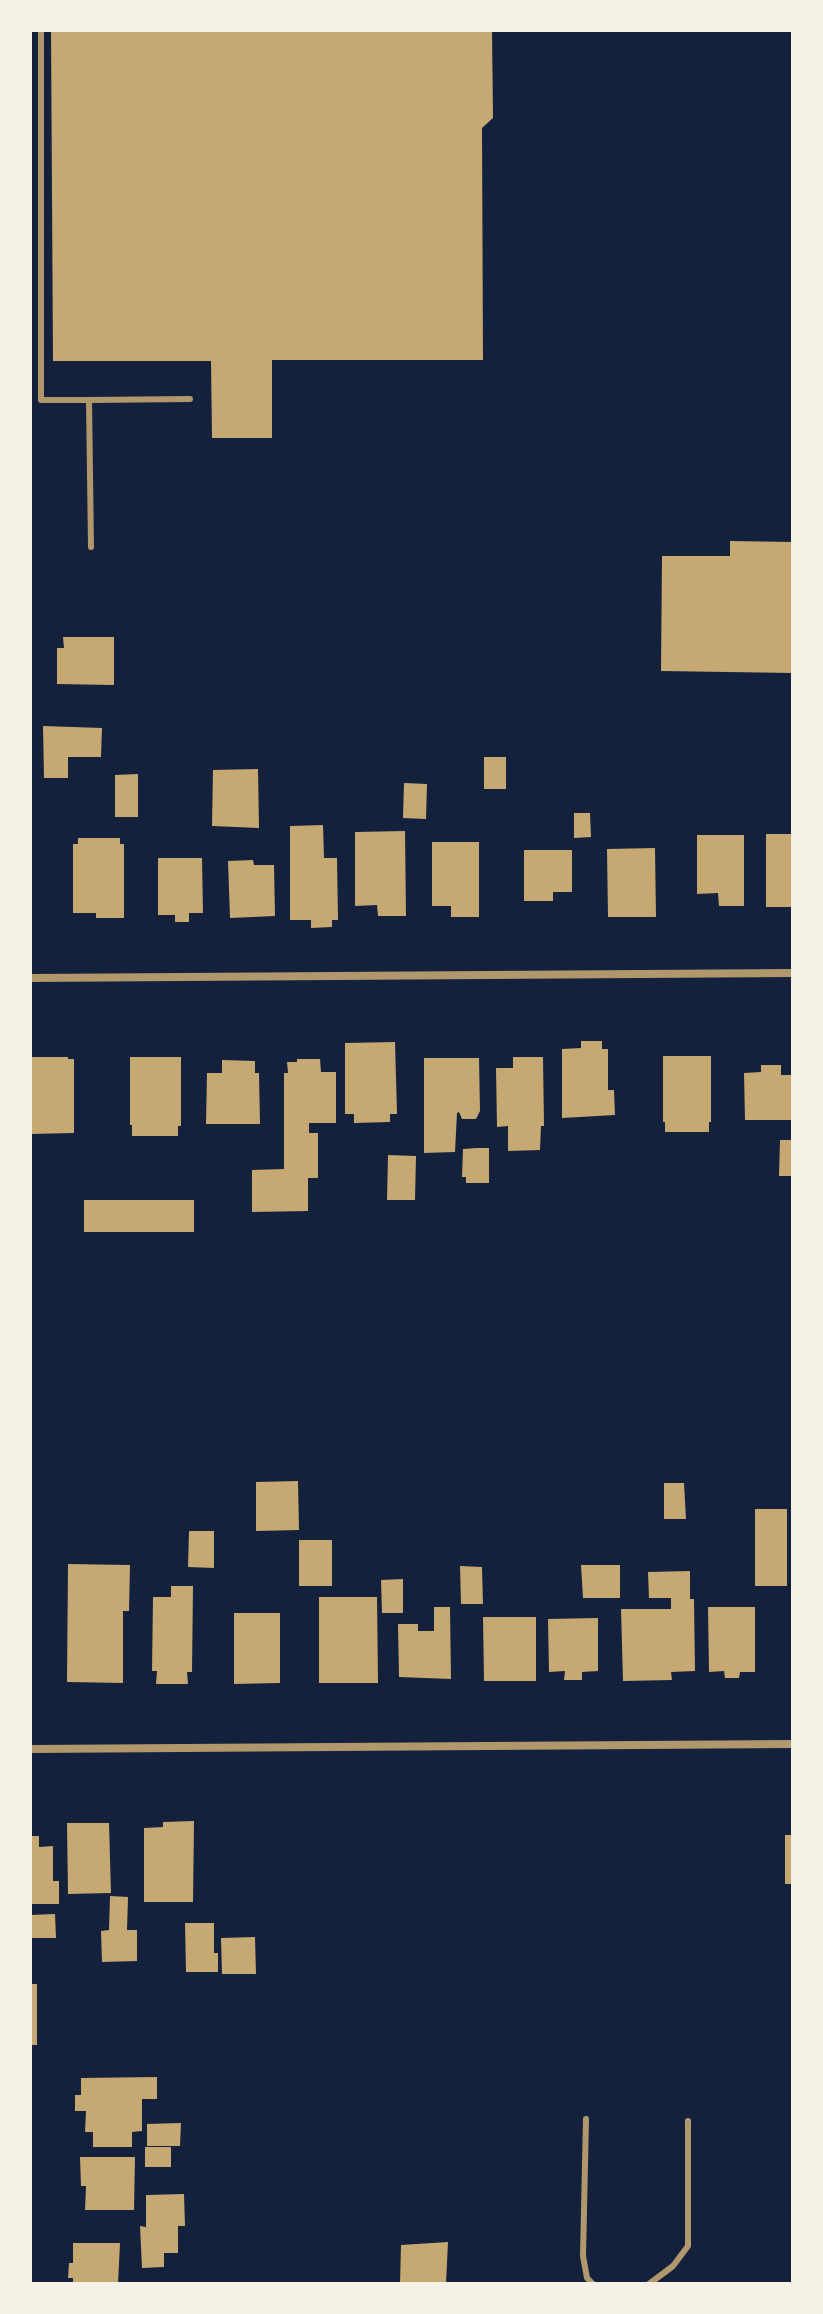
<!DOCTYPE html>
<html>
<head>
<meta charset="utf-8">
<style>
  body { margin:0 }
  #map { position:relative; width:823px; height:2314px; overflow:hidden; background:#14213d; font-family:Georgia,serif }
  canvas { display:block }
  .frame { position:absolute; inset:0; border:32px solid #f6f1e7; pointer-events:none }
</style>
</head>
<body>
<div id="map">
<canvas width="823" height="2314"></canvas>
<div class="frame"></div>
</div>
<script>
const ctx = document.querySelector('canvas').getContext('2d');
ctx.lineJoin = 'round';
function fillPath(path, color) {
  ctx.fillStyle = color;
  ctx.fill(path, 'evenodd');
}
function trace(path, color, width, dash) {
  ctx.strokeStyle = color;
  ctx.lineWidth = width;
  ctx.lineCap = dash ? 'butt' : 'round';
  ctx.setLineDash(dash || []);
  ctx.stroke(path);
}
const building = new Path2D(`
  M51,30H492L493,118L482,128L483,360H272V438H212L211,361H53Z
  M730,541L793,542V673L661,671L662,556H730Z
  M63,637H114V685L57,684V648H64Z
  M43,726L102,728L101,757H68V778H44Z
  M484,757H506V789H484Z
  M258,769L259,828L212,826L213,770Z
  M138,774V817H115V775Z
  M404,783L427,784L426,819L403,818Z
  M574,813H590L591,837L574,838Z
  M323,825L324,858H337L338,920H332V927L311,928V920H290V826Z
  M405,831L406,916H378L377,905L355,906V832Z
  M766,834H793V907H766Z
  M697,835H744V906H719L718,893L697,894Z
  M78,838H120V844H124V918H96V913H73V844H78Z
  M432,842H479V917H451V906H432Z
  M655,848L656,917H608L607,849Z
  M524,850H572V892H553V901H524Z
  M158,858H202L203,913H189V922H175V915H158Z
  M253,860L254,865H274L275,916L230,918L228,861Z
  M581,1041H602V1049H608V1090H614L615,1115L562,1118V1049L581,1048Z
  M395,1042L397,1114H390V1122L354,1123V1114H345V1043Z
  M663,1056H711V1122H709V1132H665V1122H663Z
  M30,1057H68V1059H74V1133L30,1134Z
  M130,1057H181V1126H178V1136H132V1125H130Z
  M513,1057H543L544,1126H541L540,1150L508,1151V1126L497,1127L496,1068H513Z
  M424,1058H479L480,1111L476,1119H462L459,1112L457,1113L455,1152L424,1153Z
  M297,1059H320L321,1072H336V1123H309V1133H318V1178H308V1211L252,1212V1170L284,1169V1073H288L287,1062H297Z
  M222,1060L255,1061V1073H259L260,1124H206L207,1073H222Z
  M761,1065H781V1075H793V1120H745L744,1073L761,1072Z
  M780,1140H793V1176H779Z
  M477,1148H489V1183H466V1177H462L463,1149Z
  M388,1155L416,1156L415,1200H387Z
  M84,1200H194V1232H84Z
  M298,1481L299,1530L256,1531V1482Z
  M664,1483H684L686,1519H664Z
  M755,1509H787V1586H755Z
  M189,1531H214V1568L188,1567Z
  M299,1540H332V1586H299Z
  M68,1564L130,1565L129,1611H123V1683L67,1682Z
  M581,1565H620V1598H583Z
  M460,1566L482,1567L483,1604H461Z
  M690,1571V1599H694L695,1671L671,1672L672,1680L623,1681L621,1609H671V1598H649L648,1572Z
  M403,1579V1613H382L381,1580Z
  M171,1586H193L192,1672H187L188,1684H156L157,1671H152L153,1597H171Z
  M319,1597H377L378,1683H319Z
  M434,1607H450L451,1679L399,1677L398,1624H418V1631H434Z
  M708,1607H755V1672H740L739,1678H725L724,1671L709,1672Z
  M234,1613H280V1683L234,1684Z
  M483,1617H536V1681H484Z
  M598,1618V1671L582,1672V1680H564L565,1671L549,1672L548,1619Z
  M194,1821L193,1902H144V1828L163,1827V1822Z
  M67,1823H109L111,1893L68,1894Z
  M785,1835H793V1884H785Z
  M30,1836H39V1847L53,1846V1881H59V1904H30Z
  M110,1896L128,1897L127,1930H137V1961L102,1962L101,1931L109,1930Z
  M55,1914L56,1938H30V1915Z
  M185,1923H214V1953H218V1972H186Z
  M255,1937L256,1974H222L221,1938Z
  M30,1984H37V2045H30Z
  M157,2077V2099H142V2131L132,2132V2147H93V2132H85L86,2111H75V2095H81V2078Z
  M181,2123L180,2146H147V2124Z
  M145,2147H171V2167H145Z
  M80,2157H135L134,2210H85L86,2186H81Z
  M184,2194L185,2226H178V2253H164V2267L142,2268L140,2226L146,2227V2195Z
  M448,2242L446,2284H400L401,2245Z
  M73,2243H120L118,2284H73V2278H68L69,2263H73Z`);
const service = new Path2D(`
  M41,30V400H89L91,547
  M89,400L190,399
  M586,2119L583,2256L587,2278L593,2284
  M649,2284L673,2266L688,2246V2121`);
const minor = new Path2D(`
  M30,978L793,973
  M30,1749L793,1744`);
fillPath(building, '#c6a872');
trace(service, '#b1986c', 6);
trace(minor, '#b1986c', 8);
</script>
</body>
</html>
